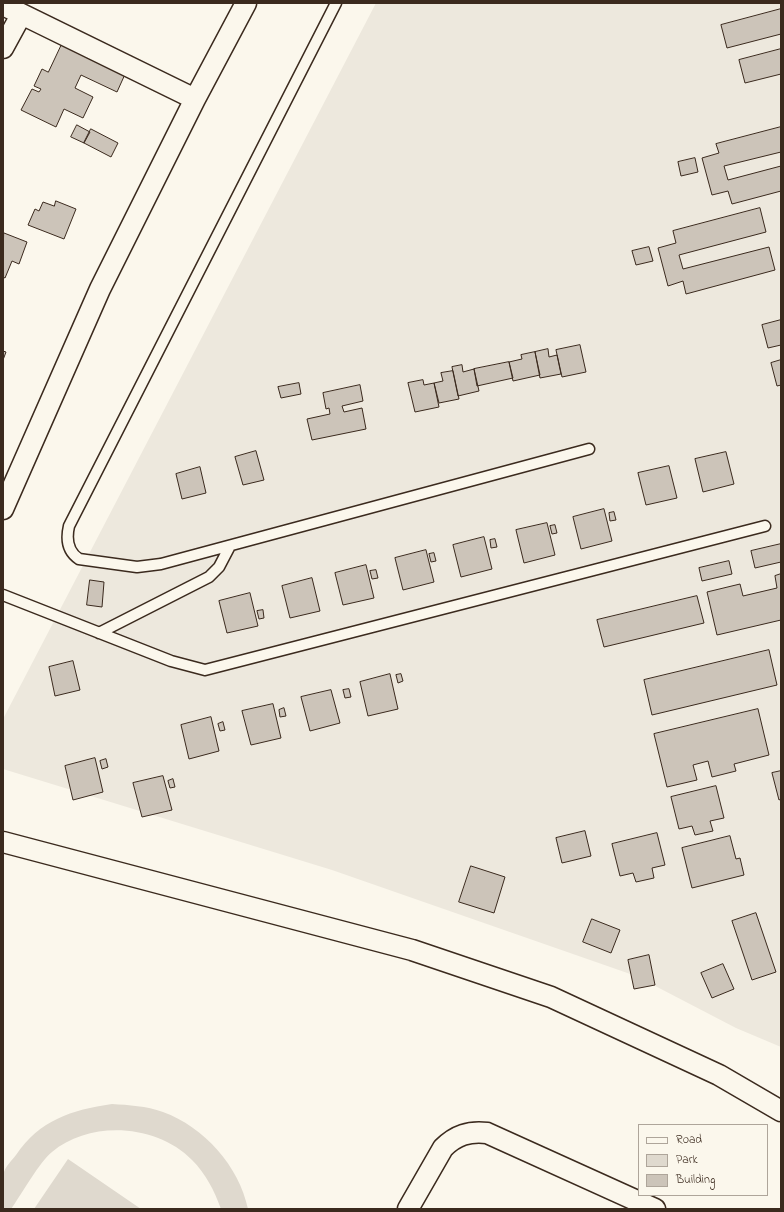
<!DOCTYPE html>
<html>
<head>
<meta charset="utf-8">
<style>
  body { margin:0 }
  #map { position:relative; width:784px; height:1212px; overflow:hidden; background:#fbf7ec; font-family:"Indie Flower",sans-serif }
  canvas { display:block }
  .frame { position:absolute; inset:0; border:4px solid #3b2a1e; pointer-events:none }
  .legend { position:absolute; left:638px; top:1124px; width:130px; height:72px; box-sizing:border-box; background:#fbf7ec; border:1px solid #aea59a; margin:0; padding:5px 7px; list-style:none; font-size:12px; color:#3b2a1e }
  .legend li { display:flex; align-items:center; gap:8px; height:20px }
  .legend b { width:20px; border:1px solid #aea59a }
</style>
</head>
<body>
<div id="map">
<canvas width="784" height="1212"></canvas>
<div class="frame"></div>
<ul class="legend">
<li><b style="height:5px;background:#fbf7ec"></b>Road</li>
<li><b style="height:11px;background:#dfd9ce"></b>Park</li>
<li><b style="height:11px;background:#ccc4b9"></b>Building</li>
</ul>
</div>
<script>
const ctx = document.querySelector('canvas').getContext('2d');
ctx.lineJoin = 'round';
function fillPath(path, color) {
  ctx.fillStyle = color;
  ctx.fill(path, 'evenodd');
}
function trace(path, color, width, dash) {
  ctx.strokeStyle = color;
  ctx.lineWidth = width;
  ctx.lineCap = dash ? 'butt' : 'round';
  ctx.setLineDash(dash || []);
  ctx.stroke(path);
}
const built = new Path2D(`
  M376,3H781V1047L736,1028L636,976L332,870L3,769V719Z`);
const green = new Path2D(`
  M112,1104C129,1105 146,1106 163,1112C204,1127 239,1166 248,1209H221C214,1190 206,1174 192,1160C157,1124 90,1120 52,1152C40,1161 21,1195 11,1209H3C3,1200 0,1180 4,1172C6,1166 12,1160 16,1155C40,1120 71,1110 112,1104Z
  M68,1159L141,1209H34Z`);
const building = new Path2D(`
  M781,9V34L727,48L721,25Z
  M63,42L126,72L117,92L81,75L75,88L93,97L83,118L64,109L56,127L21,110L32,89L39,92L41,89L34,86L42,69L48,72Z
  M781,49V74L745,83L739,60Z
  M77,125L90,132L84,143L71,137Z
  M781,127V152L724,166L728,180L781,166V191L732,204L728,191L712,195L702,158L719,153L716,144Z
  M91,129L118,143L111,157L84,143Z
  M695,158L698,172L681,176L678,162Z
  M56,201L76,209L64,239L28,225L35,209L39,211L43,202L54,206Z
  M760,208L766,232L679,255L683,269L769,247L775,270L686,294L683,281L668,286L658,248L676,243L673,231Z
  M4,233L27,242L19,264L12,261L5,278L3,277Z
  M649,247L653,261L636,265L632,251Z
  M781,320V345L768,348L762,325Z
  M580,345L586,372L562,377L556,350Z
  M548,349L549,357L557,355L561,374L540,378L535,352Z
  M3,351L6,352L3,360Z
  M535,352L540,375L513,381L509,362L522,359L521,355Z
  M781,360V385L777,386L771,363Z
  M509,362L513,378L477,386L474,369Z
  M462,365L463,372L474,369L479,391L458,396L452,367Z
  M453,371L459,399L439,403L434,383L443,381L441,373Z
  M423,380L424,385L434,383L439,407L415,412L408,383Z
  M299,383L301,394L281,398L278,387Z
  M360,385L363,401L342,406L344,412L362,408L366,429L312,440L307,419L330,414L329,408L326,409L323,393Z
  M256,451L264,480L243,485L235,457Z
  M726,452L734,484L703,492L695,459Z
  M669,466L677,498L646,505L638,473Z
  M200,467L206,493L182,499L176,474Z
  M604,509L612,541L581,549L573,517Z
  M614,512L616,520L610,521L609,513Z
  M547,523L555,555L524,563L516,530Z
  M555,525L557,533L552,534L550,526Z
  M484,537L492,569L461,577L453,545Z
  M495,539L497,547L491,548L490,540Z
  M781,544V562L755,568L751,551Z
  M426,550L434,582L403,590L395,558Z
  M434,553L436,561L431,562L429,554Z
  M729,561L732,574L702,581L699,568Z
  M366,565L374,598L343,605L335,573Z
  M376,570L378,578L372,579L370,571Z
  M781,574V620L717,635L707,592L740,584L743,596L777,588L775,576Z
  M312,578L320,611L290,618L282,586Z
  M90,580L104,582L102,607L87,605Z
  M250,593L258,626L227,633L219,601Z
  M697,596L704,623L604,647L597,620Z
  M263,610L264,618L259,619L257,611Z
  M769,650L777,685L652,715L644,680Z
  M73,661L80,690L55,696L49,667Z
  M390,674L398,709L368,716L360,682Z
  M401,674L403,681L398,683L396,675Z
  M349,689L351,697L345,698L343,690Z
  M331,690L340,723L310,731L301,697Z
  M273,704L281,738L251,745L242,711Z
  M284,708L286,716L280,717L279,710Z
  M758,709L769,755L734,764L736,771L712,777L708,761L693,765L697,780L667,787L654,734Z
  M211,717L219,751L189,759L181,725Z
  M223,722L225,730L220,731L218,724Z
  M95,758L103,792L73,800L65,766Z
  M106,759L108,767L102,769L100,761Z
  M781,771V799L779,800L772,773Z
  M163,776L172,810L142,817L133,783Z
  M173,779L175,787L170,788L168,781Z
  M716,786L724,818L710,821L713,831L695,835L692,826L679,829L671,797Z
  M585,831L591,856L562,863L556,838Z
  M657,833L665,865L652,868L654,878L636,882L633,873L620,876L612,844Z
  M730,836L736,859L740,858L744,875L692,888L682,848Z
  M471,866L505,877L494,913L459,902Z
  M756,913L776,972L752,980L732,921Z
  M592,919L620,930L611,953L583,942Z
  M649,955L655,985L634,989L628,960Z
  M723,964L734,989L712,998L701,973Z`);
const service = new Path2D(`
  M336,3L69,526C66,539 67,551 79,559L137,567L161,564L589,449
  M3,595L171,661L205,670L765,526
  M99,633L209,577L219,567L230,546`);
const minor = new Path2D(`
  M3,5L195,99
  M3,48L21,15
  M3,509L100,289L195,99L246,3
  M3,842L412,950L551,997L719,1075L781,1111
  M408,1209L443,1148C456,1135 469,1131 487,1133L655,1209`);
fillPath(built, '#ede8dd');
fillPath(green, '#dfd9ce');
fillPath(building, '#ccc4b9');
trace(building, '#3b2a1e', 1);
trace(service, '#3b2a1e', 13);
trace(minor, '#3b2a1e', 23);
trace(service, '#fbf7ec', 10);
trace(minor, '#fbf7ec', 20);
</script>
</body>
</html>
